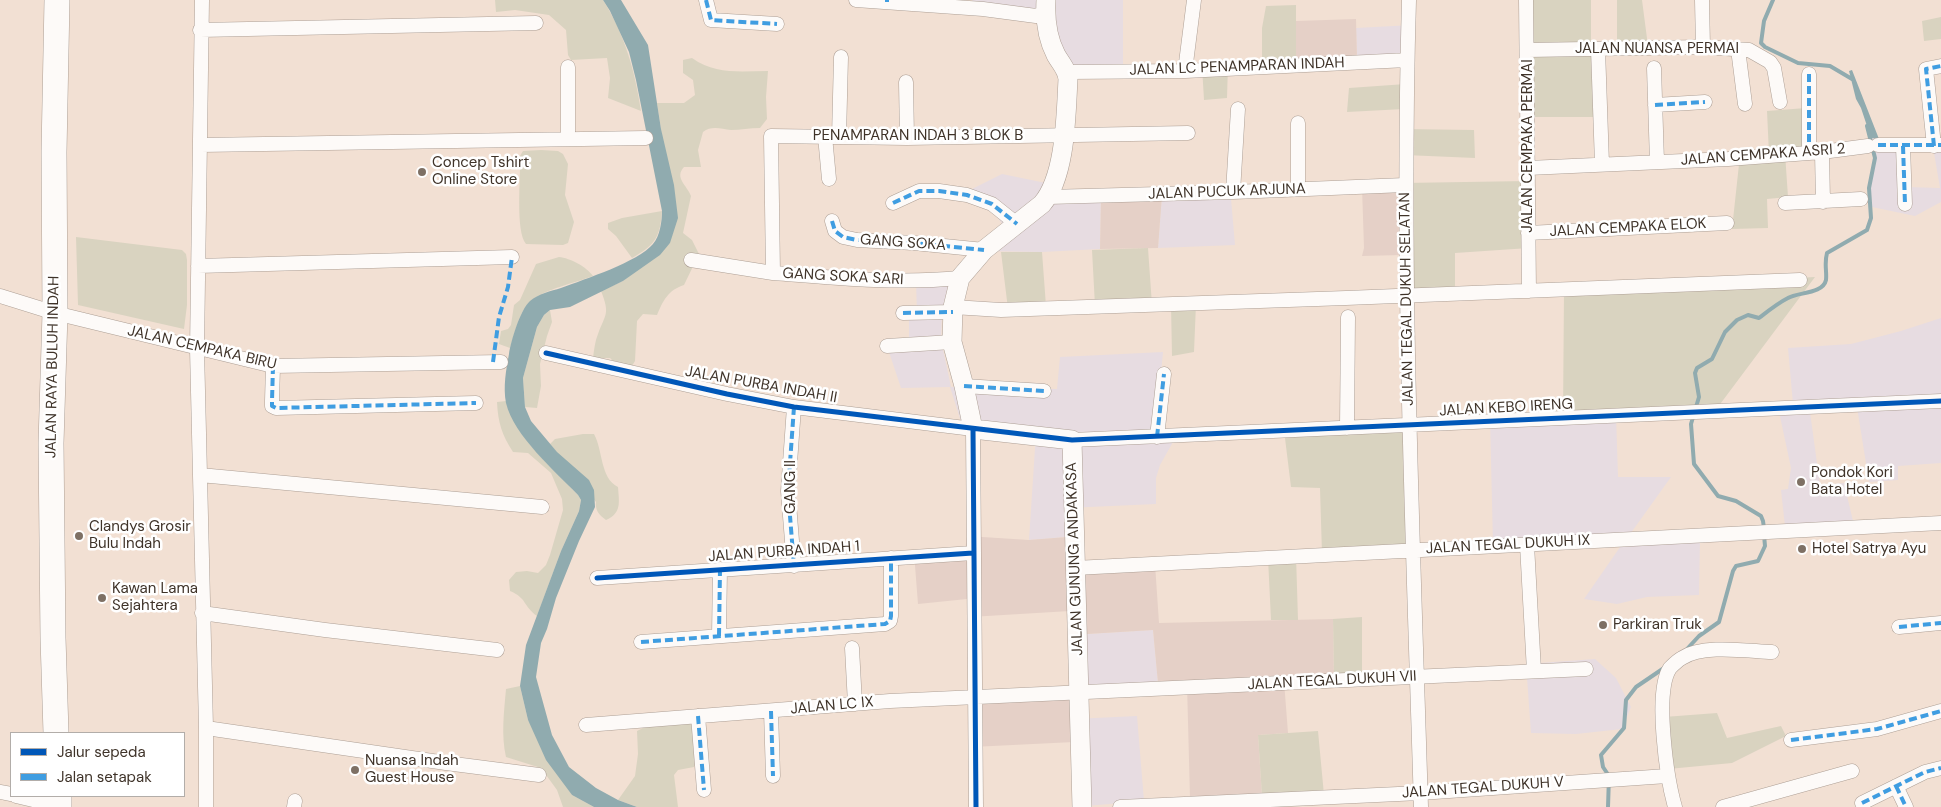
<!DOCTYPE html>
<html>
<head>
<meta charset="utf-8">
<style>
  body { margin:0 }
  #map { position:relative; width:1941px; height:807px; overflow:hidden; background:#f2e0d3; font-family:"DM Sans",sans-serif }
  canvas { display:block }
  .legend { position:absolute; left:10px; top:732px; width:175px; height:65px; box-sizing:border-box; background:#fff; border:1px solid #b2ada9; margin:0; padding:6px 9px; list-style:none; font-size:15px; color:#3f3329 }
  .legend li { display:flex; align-items:center; gap:10px; height:25px }
  .legend b { width:25px; border:1px solid #b2ada9 }
</style>
</head>
<body>
<div id="map">
<canvas width="1941" height="807"></canvas>
<ul class="legend">
<li><b style="height:6px;background:#0057b8"></b>Jalur sepeda</li>
<li><b style="height:6px;background:#3f9de1"></b>Jalan setapak</li>
</ul>
</div>
<script>
const ctx = document.querySelector('canvas').getContext('2d');
ctx.lineJoin = 'round';
function fillPath(path, color) {
  ctx.fillStyle = color;
  ctx.fill(path, 'evenodd');
}
function trace(path, color, width, dash) {
  ctx.strokeStyle = color;
  ctx.lineWidth = width;
  ctx.lineCap = dash ? 'butt' : 'round';
  ctx.setLineDash(dash || []);
  ctx.stroke(path);
}
function label(font, color, halo, rows, align = 'center') {
  ctx.font = font + ' "DM Sans",sans-serif';
  ctx.lineWidth = 5;
  ctx.setLineDash([]);
  ctx.textBaseline = 'middle';
  ctx.strokeStyle = halo;
  ctx.fillStyle = color;
  for (const [text, x, y, turn = 0] of rows) {
    ctx.save();
    ctx.translate(x, y);
    ctx.rotate((+turn || 0) * Math.PI / 180);
    ctx.textAlign = isNaN(turn) ? turn : align;
    if (halo) ctx.strokeText(text, 0, 0);
    ctx.fillText(text, 0, 0);
    ctx.restore();
  }
}
const commercial = new Path2D(`
  M972,0H1123V68L1057,73L1039,14L975,6Z
  M1412,25L1408,53L1357,58L1356,28Z
  M1871,138L1898,141L1906,187L1940,188L1932,141L1941,140V202L1915,216L1872,207L1870,182L1875,162Z
  M1002,174L1046,183L1041,198L1101,197L1100,249L1042,252L981,251L1004,226L986,203L966,192Z
  M1230,187L1235,245L1158,248L1162,195Z
  M951,276L942,310L941,340L951,387L1057,389L1060,357L1163,352L1155,437L1177,435L1160,465L1156,478V504L1067,508V537L1029,540L1036,433L963,428L950,387L901,388L887,346L909,345V315H917L916,280Z
  M1941,318V463L1898,466V480L1869,482L1857,407L1809,405L1820,485L1844,483L1853,521L1786,535L1781,490L1788,489L1791,468L1778,407L1793,404L1788,348L1851,344L1901,331Z
  M1616,414L1618,477H1671L1628,537L1700,540L1699,595L1647,597L1617,604L1584,599L1627,537L1493,544L1490,419Z
  M1153,630L1158,683L1073,689L1071,635Z
  M1595,659L1616,678L1631,707L1622,729L1576,734L1531,733L1526,664Z
  M1137,716L1144,801L1075,807L1074,719Z`);
const industrial = new Path2D(`
  M1356,19L1357,58L1296,61V21Z
  M1403,183L1402,255L1362,256L1364,248L1362,187Z
  M1162,195L1158,248L1100,249L1101,197Z
  M967,536L1029,540L1067,537L1071,565L1155,564L1159,623L1333,619L1334,679L1284,681L1288,733L1258,735L1262,796L1190,798L1187,684L1158,683L1153,630L1071,635L1070,611L970,617L967,599L918,604L914,553L965,551Z
  M1073,689L1074,742L972,747L970,695Z`);
const green = new Path2D(`
  M495,0H603C625,35 635,71 641,111L608,98L610,78L607,58L571,60L568,55L566,30L549,15L515,10L496,12Z
  M1530,0H1591V48L1601,117H1530Z
  M1617,0H1642L1648,46L1617,47Z
  M1296,5V61L1262,62V28L1266,6Z
  M1941,17V39L1924,41L1922,21Z
  M692,58C716,75 740,71 768,71L766,97L767,119L760,128C750,128 740,130 731,130C721,129 712,125 703,132L698,150L701,167H684C674,178 687,185 691,196L683,233L692,240L699,254L684,285C668,290 663,301 657,315L643,314L637,321L635,361L632,366L616,364L610,358H593C594,350 595,341 598,334C606,313 610,314 601,291L623,281L670,243L661,129L657,103H684L695,95L693,80L683,73V60Z
  M1228,65L1227,98L1204,100L1202,66Z
  M1406,84L1404,109L1347,112L1349,88Z
  M1806,108L1807,152L1785,153L1788,197L1767,199L1768,228L1732,229L1740,155L1769,154L1767,111Z
  M1403,129L1474,130L1475,158L1405,155Z
  M541,150L558,151L563,154L568,164L565,195L574,222L568,243L563,245L526,244C515,231 521,175 520,156L523,151Z
  M1528,181L1529,248L1455,253V290L1401,294L1403,183Z
  M662,211C660,238 655,245 632,258L616,236L608,229V223L622,218Z
  M76,237L182,250L186,254L187,260V305L184,329L78,305Z
  M1148,248L1152,305L1095,306L1092,250Z
  M1001,252H1042L1046,306L1008,309Z
  M559,257C570,258 587,267 593,276C575,283 545,289 531,301C519,310 515,334 510,348L499,344L501,331L508,329L511,325L514,305L520,300L536,264Z
  M1815,277L1715,411L1563,417L1564,290Z
  M1196,304L1194,352L1172,356L1171,305Z
  M550,310L552,322L547,336L540,364L541,386L537,408L525,407L523,378L537,327L544,315Z
  M506,401C518,440 552,467 578,495L581,500L579,511L561,551L537,616C523,606 527,598 510,591L509,580L516,572L527,571L538,573L546,565L550,555L563,510L562,499L551,473L528,453L513,452C502,435 498,423 497,402Z
  M1404,422L1406,550L1322,554L1320,488L1291,487L1284,430Z
  M583,434H594C603,450 600,478 618,487C619,502 622,513 606,520C599,515 595,510 596,502L550,444L555,439Z
  M1296,555L1298,620H1271L1268,558Z
  M1362,617V678L1334,679L1333,619Z
  M520,686L528,720L572,795L594,807H563L557,790L541,768L506,757C501,735 504,712 506,689Z
  M1717,713L1727,738L1781,726L1786,736L1732,763L1668,769L1664,717Z
  M689,723L694,726L696,762L694,767L678,770L674,775L678,807H637L618,800L635,776L638,754L637,731L647,726Z
  M1318,731L1324,795L1262,796L1258,735Z`);
const water = new Path2D(`
  M603,0H621L648,45L661,129L674,185L678,218L670,243L660,255L623,281L570,307L550,310L544,315L537,327L523,378L525,407L531,421L557,452L589,480L594,490L595,507L579,541L556,598L547,629L541,643L536,677L552,735L569,767L596,788L618,800L637,807H594L572,795L546,760L528,720L520,686L526,645L561,551L579,511L581,500L578,495C555,471 514,436 506,403C503,387 506,370 509,354C511,341 520,310 530,301C538,294 551,291 561,288C585,279 638,262 653,244C660,236 662,221 662,211L636,80L629,52L610,11Z
  M1852,70L1879,139L1871,138L1861,108L1856,99L1849,71Z`);
const stream = new Path2D(`
  M1773,0L1764,21L1761,43L1765,47L1798,63L1830,66L1852,79
  M1764,528L1763,521L1761,516L1736,501L1718,496L1694,464L1691,424L1699,397L1695,373L1697,368L1712,359L1725,332L1737,320L1748,315L1759,318C1768,311 1778,303 1788,298C1798,292 1823,294 1826,280C1827,271 1824,264 1827,253L1867,230L1871,218L1869,188L1875,158L1867,126
  M1687,649L1699,636L1719,622L1733,571L1736,566L1758,561L1765,546L1764,535
  M1608,807L1609,776L1603,767L1601,755L1624,728L1626,700L1636,687L1664,668`);
const street = new Path2D(`
  M202,0L197,349L206,728V807
  M706,0L711,20L777,24
  M856,0L983,9L1036,16L1045,13
  M1409,0C1401,269 1413,538 1421,807
  M1526,0L1529,291
  M1702,0L1703,47
  M200,30L536,23
  M1598,49L1602,164
  M1738,49L1745,104
  M1528,50L1703,47L1749,50L1770,62L1774,68L1780,102
  M568,67V139
  M1654,68L1657,162
  M1185,71L1194,0
  M1068,72L1185,71L1407,60
  M1809,74V153
  M906,82L907,138
  M1655,105L1705,102
  M825,136L829,179
  M839,137L841,57
  M201,145L646,138
  M1878,145H1941
  M1903,146L1905,204
  M1934,146L1926,69L1941,66
  M1822,152L1823,202
  M1528,168L1728,159L1822,152L1868,146
  M1298,189V123
  M1233,192L1238,109
  M1048,197L1233,192L1405,185
  M893,203L919,191H939L967,195L992,204L1017,224
  M1785,203L1861,199
  M832,221L835,231L843,237L857,240L914,243L984,250
  M1528,233L1727,223
  M691,260L773,273
  M198,266L512,257
  M960,278C898,284 836,278 773,273L771,136L907,138L1188,133
  M0,296L55,313L273,366L501,362
  M953,307L1001,310L1346,298L1800,280
  M903,313L953,312
  M887,346L952,342
  M546,353L727,394L794,407L973,429L976,807
  M273,366L272,401V406L276,408L476,403
  M964,386L1044,391
  M794,407L788,491L794,566
  M1347,428L1348,317
  M1157,437L1164,374
  M1072,440L1941,401
  M200,475L542,507
  M1527,545L1534,671
  M1075,568L1941,523
  M597,578L973,553
  M202,613L325,630L497,650
  M1899,627L1941,623
  M719,636L720,569
  M641,642L885,624L890,621L891,616V558
  M852,648L855,704
  M771,711L773,776
  M698,716L704,790
  M586,725L890,701L1586,669
  M206,728L446,763L539,775
  M1791,740L1877,729L1941,711
  M1896,786L1906,807
  M0,792L11,794
  M16,796L59,806
  M1862,803L1925,772L1941,768
  M294,807L295,801
  M1120,807L1420,793L1667,776
  M1675,807C1667,779 1654,692 1670,668C1673,665 1678,660 1682,658C1703,644 1747,651 1772,652
  M1723,807L1852,771`);
const secondary = new Path2D(`
  M1046,0C1045,18 1047,38 1056,55C1061,64 1067,69 1068,79C1066,114 1066,176 1042,204L984,250L960,278L953,307L952,342L964,386L973,429L1072,440L1082,807`);
const highway = new Path2D(`
  M56,733L53,638L51,443L55,313L54,152L57,0
  M59,796V807`);
const quiet = new Path2D(`
  M706,0L711,20L777,24
  M887,0V2
  M1809,74V153
  M1655,105L1705,102
  M1878,145H1941
  M1903,146L1905,204
  M1934,146L1926,69L1941,66
  M893,203L919,191H939L967,195L992,204L1017,224
  M832,221L835,231L843,237L857,240L914,243L984,250
  M903,313L953,312
  M493,362L499,317L508,287L512,257
  M273,366L272,401V406L276,408L476,403
  M964,386L1044,391
  M794,407L788,491L794,566
  M1157,437L1164,374
  M1899,627L1941,623
  M719,636L720,569
  M641,642L885,624L890,621L891,616V558
  M771,711L773,776
  M698,716L704,790
  M1791,740L1877,729L1941,711
  M1896,786L1906,807
  M1862,803L1925,772L1941,768`);
const cycleway = new Path2D(`
  M546,353L727,394L794,407L1072,440L1941,401
  M973,429L976,807
  M597,578L973,553`);
const markers = [
  [422,172,5,"#7e7064"],
  [1801,482,5,"#7e7064"],
  [79,536,5,"#7e7064"],
  [1802,549,5,"#7e7064"],
  [102,598,5,"#7e7064"],
  [1603,625,5,"#7e7064"],
  [355,770,5,"#7e7064"]
];
const streetNames = [
  ["JALAN NUANSA PERMAI",1657,49],
  ["JALAN LC PENAMPARAN INDAH",1237,67,-2],
  ["PENAMPARAN INDAH 3 BLOK B",918,136],
  ["JALAN CEMPAKA PERMAI",1528,146,-90],
  ["JALAN CEMPAKA ASRI 2",1763,155,-4],
  ["JALAN PUCUK ARJUNA",1227,192,-2],
  ["JALAN CEMPAKA ELOK",1628,228,-3],
  ["GANG SOKA",903,243,4],
  ["GANG SOKA SARI",843,277,3],
  ["JALAN TEGAL DUKUH SELATAN",1407,299,-91],
  ["JALAN CEMPAKA BIRU",202,348,13],
  ["JALAN RAYA BULUH INDAH",53,367,-89],
  ["JALAN PURBA INDAH II",761,385,10],
  ["JALAN KEBO IRENG",1506,408,-3],
  ["GANG II",791,487,-90],
  ["JALAN TEGAL DUKUH IX",1508,545,-3],
  ["JALAN PURBA INDAH 1",784,552,-4],
  ["JALAN GUNUNG ANDAKASA",1075,559,-92],
  ["JALAN TEGAL DUKUH VII",1332,681,-3],
  ["JALAN LC IX",832,706,-5],
  ["JALAN TEGAL DUKUH V",1483,788,-4]
];
const poiNames = [
  ["Concep Tshirt",432,163],
  ["Online Store",432,180],
  ["Pondok Kori",1811,473],
  ["Bata Hotel",1811,490],
  ["Clandys Grosir",89,527],
  ["Bulu Indah",89,544],
  ["Hotel Satrya Ayu",1812,549],
  ["Kawan Lama",112,589],
  ["Sejahtera",112,606],
  ["Parkiran Truk",1613,625],
  ["Nuansa Indah",365,761],
  ["Guest House",365,778]
];
fillPath(commercial, '#e7dce1');
fillPath(industrial, '#e5d0c7');
fillPath(green, '#d9d3c0');
fillPath(water, '#90abaf');
trace(stream, '#90abaf', 4);
trace(street, '#ad9f95', 15);
trace(secondary, '#ad9f95', 20);
trace(highway, '#ad9f95', 26);
trace(street, '#fdfaf8', 14);
trace(secondary, '#fdfaf8', 19);
trace(highway, '#fdfaf8', 25);
trace(quiet, '#3f9de1', 4, [8, 4]);
trace(cycleway, '#0057b8', 5);
for (const [x, y, r, color] of markers) {
  const dot = new Path2D();
  dot.arc(x, y, r, 0, 2 * Math.PI);
  ctx.fillStyle = color;
  ctx.fill(dot);
  trace(dot, '#fff', 2);
}
label('15px', '#3f3329', '#fff', streetNames);
label('15px', '#3f3329', '#fff', poiNames, 'left');
</script>
</body>
</html>
